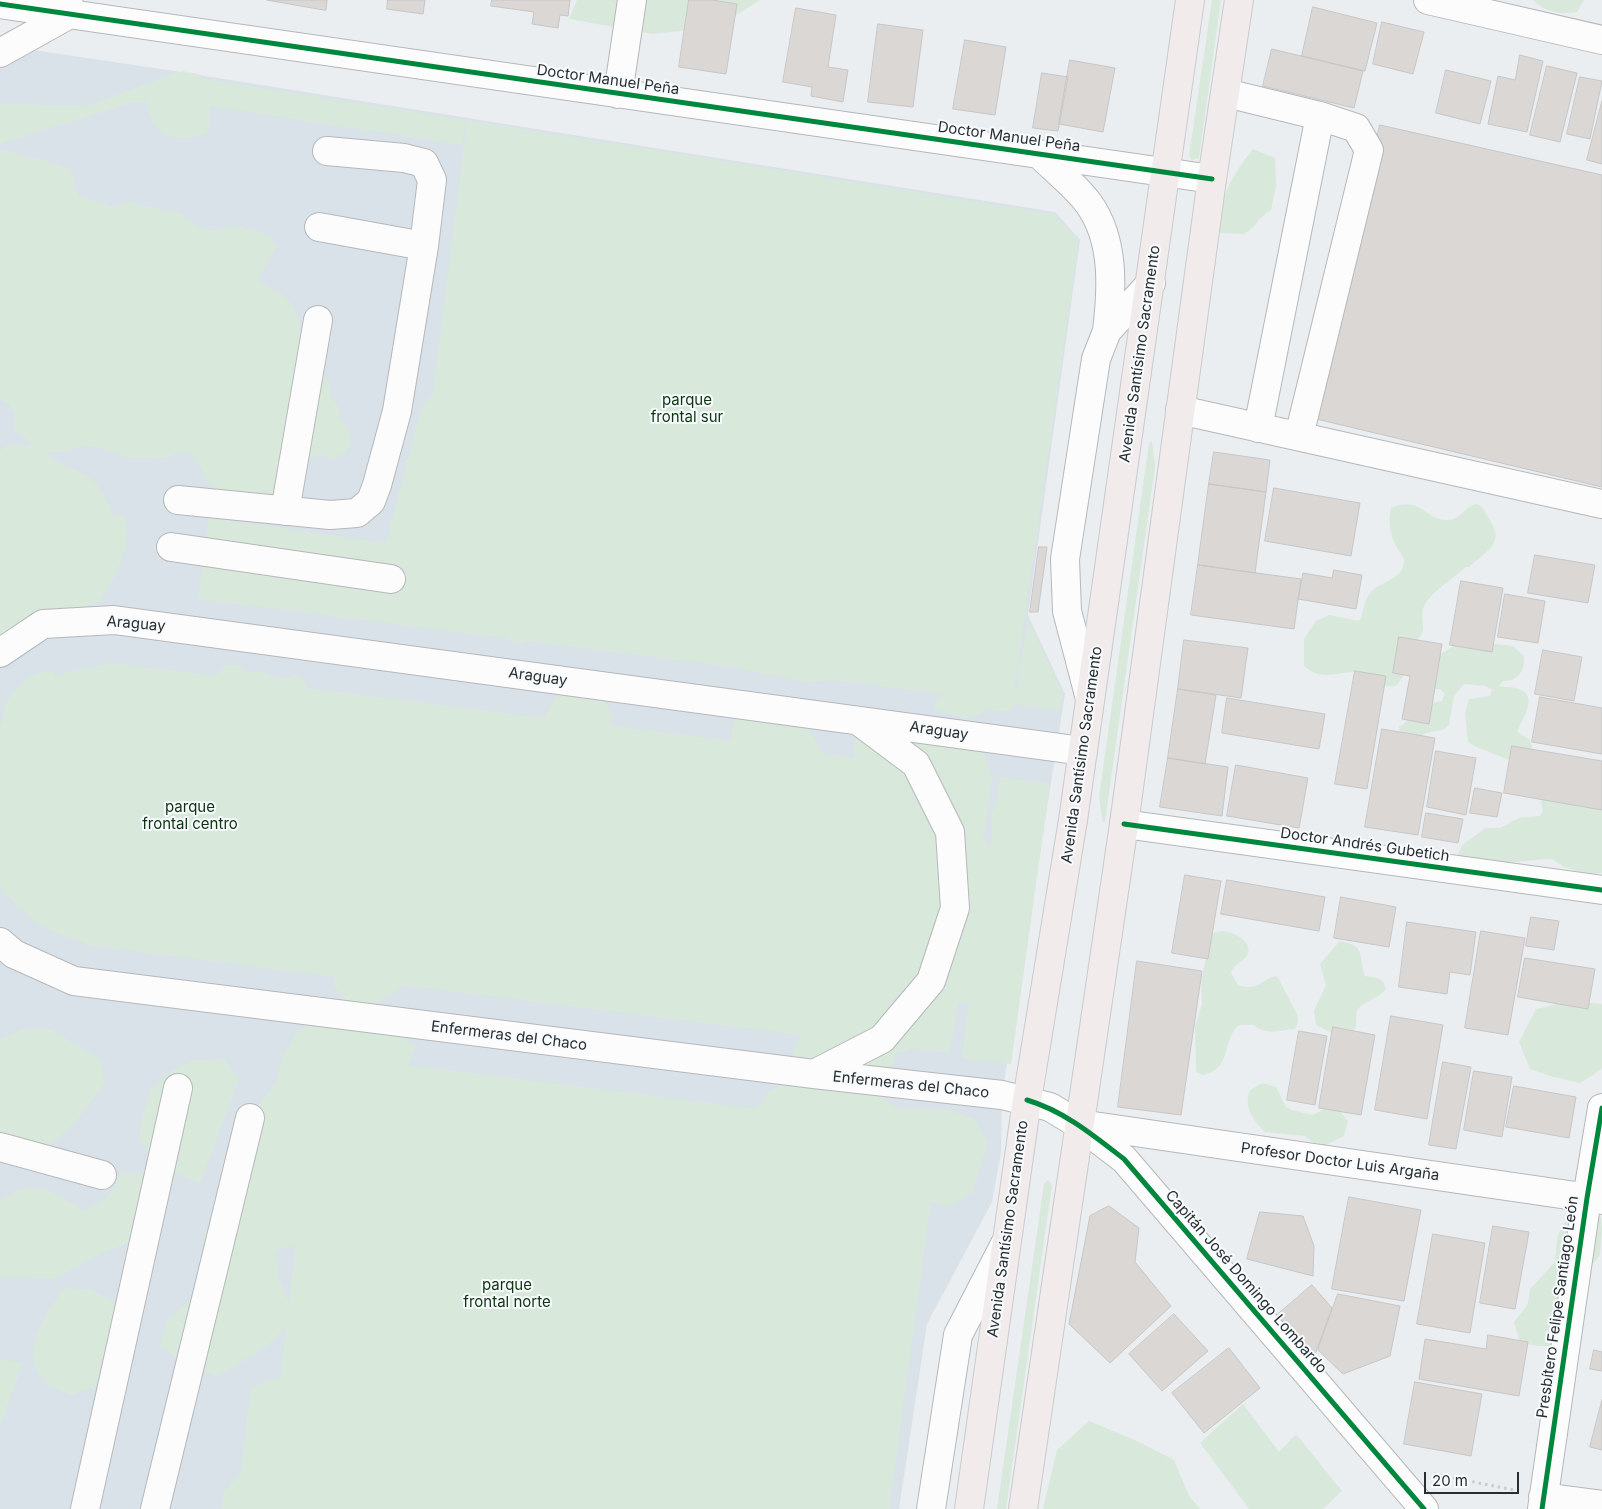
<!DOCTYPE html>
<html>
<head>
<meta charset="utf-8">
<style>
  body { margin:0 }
  #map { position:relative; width:1602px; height:1509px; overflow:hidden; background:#eaeef1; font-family:Inter,sans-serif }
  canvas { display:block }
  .scale { position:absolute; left:1424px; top:1472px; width:95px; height:22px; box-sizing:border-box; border:2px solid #2a2d2f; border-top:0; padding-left:6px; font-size:15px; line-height:18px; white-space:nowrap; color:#2a2d2f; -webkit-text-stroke:4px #f7fbfe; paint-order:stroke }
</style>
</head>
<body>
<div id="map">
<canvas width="1602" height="1509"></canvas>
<div class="scale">20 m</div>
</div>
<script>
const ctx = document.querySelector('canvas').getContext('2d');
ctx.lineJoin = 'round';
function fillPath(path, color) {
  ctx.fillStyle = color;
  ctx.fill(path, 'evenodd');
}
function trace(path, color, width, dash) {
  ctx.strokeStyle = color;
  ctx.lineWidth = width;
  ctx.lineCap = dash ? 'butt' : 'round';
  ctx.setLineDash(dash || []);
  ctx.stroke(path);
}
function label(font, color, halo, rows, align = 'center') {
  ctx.font = font + ' Inter,sans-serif';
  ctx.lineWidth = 4;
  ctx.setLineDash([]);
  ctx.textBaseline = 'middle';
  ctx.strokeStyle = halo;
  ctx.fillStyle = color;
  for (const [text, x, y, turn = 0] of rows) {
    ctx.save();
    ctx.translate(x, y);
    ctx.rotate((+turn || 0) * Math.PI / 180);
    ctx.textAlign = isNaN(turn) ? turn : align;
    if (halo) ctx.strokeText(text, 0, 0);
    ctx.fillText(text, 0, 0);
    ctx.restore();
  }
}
const built = new Path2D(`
  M0,45L168,70L1055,212L1080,240L1028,615L1065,694L1002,1095L1001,1153L992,1202L927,1324L899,1509H0Z`);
const green = new Path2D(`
  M577,0H760L717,27L653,34L569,19Z
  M1212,0H1221L1199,158L1192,160L1189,156Z
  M1533,0H1584L1577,12C1560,15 1545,12 1533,0Z
  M182,71L202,75L204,79L466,120L462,145L210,106L209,132C176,144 153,139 147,102L130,103L0,144V104L88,106Z
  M467,120L1053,214L1079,240L1015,685L1016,694L1028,619L1063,694L1060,711L1015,704L1011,711H996L990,709L971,717L962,718L936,710L934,703L944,694L832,680L809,682L724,666L527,641L519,645L505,638L198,599L209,518L386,543L421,409L433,394Z
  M1253,149L1275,158L1276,186L1271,210C1259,217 1256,227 1244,234L1220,233L1216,231C1223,194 1229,179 1253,149Z
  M0,150L60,165L72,171L78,196L115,207L128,202L181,214L202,230L215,231L227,226L240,227L267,234L277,245L258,280C265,286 272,289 281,294C305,310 301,341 301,366C321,373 332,373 330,397L339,407L340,419L349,429L351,441L346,453L334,459C301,446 297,478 290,502C269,499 226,499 211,485C199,474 204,466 191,453H178L166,458L125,457L100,448L87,446L60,452H47C56,465 71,467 84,474C100,484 106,499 112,515L125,516C133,548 115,576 100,602L59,613L0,636V450L8,445L34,446L14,429L15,415L8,403L0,400Z
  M1152,441L1155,467L1105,821L1103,823L1099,797L1149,443Z
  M1477,504C1484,507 1485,513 1489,519C1507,544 1484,552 1469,567H1466C1455,577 1430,593 1424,606C1420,614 1424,622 1423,630C1422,636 1417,638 1415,643C1408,657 1408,674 1396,686C1382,688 1373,679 1362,672C1341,670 1322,683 1304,666V639L1316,621L1329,615L1359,621C1365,611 1363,598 1373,590C1383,581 1402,579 1404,563C1405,556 1399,552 1396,546C1390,535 1388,520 1391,508C1421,495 1426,521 1447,520C1461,520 1465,506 1477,504Z
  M1478,642L1513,646L1524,656C1525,671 1518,681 1503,681L1499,686C1505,687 1513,687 1519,689C1540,696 1521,720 1517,732L1529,739L1532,747C1522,770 1503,757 1487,751C1480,748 1474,747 1468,742L1465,713L1469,699L1490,696L1492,690L1486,686L1464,684L1454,696L1449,725L1443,730L1429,732L1415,738L1400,734L1399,727L1428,704L1442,701L1445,694L1440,689H1432V659L1457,644Z
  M111,663L216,676L225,665H238L247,673L259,671L283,679L296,675L306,683V688L544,718L563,685L598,692L612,713L611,726L732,741V728L736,716L768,718L770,724L808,729L823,753L855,758L854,735L981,745L990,771L988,774L993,775L983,839L987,842L990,850L993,830L991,824L992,811L996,806L1000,777L1050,784L1011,1064L962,1058L969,1003L958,1001L950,1053L910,1048L902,1053L896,1052L892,1065L888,1069L809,1063L804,1058H796L792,1053L801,1035L402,985C377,1008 354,1019 333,984L337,977L93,946L40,926L4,893L0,885V725C4,719 3,713 5,706C14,686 32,671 53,671L56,677L67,672Z
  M1544,796L1572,798L1584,807L1602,803V873L1587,874L1564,867L1552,859H1545L1505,863L1455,861L1462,845L1486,828H1500L1519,818L1540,816L1543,810L1541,802Z
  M1222,931C1233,931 1258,944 1245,958C1239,964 1234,964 1231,973L1238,985C1260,992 1261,978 1277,976L1297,1014L1298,1022L1295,1029C1280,1030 1266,1036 1254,1025H1239C1221,1040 1233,1069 1203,1075L1196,1072L1195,1027L1202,1004L1201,982L1210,938L1214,933Z
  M1339,942C1367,943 1358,959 1365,976C1375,978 1384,977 1386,989C1379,999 1362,1001 1357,1011C1355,1016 1357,1022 1356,1027L1351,1033L1336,1035L1316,1025L1314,1011L1326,985L1320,964Z
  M1571,1001L1602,1004V1069L1580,1083L1550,1076L1530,1069L1519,1042L1536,1009Z
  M317,1019L395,1029L415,1047L408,1065L757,1109L769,1091L795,1080L875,1091L897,1109L949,1110L974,1119L988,1142L973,1191L950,1207L931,1202L889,1509H222L224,1492L241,1472L251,1387L280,1378L286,1328L267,1346L217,1377L181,1362L160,1345L168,1320L206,1284L219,1262L201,1242L223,1195L222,1169L242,1121L260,1104L276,1082L283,1056L297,1033ZM296,1245V1246L288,1307V1301L278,1277L276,1250Z
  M23,1029L51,1030L100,1059L105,1084C86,1107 62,1150 27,1150C18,1150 9,1147 0,1146V1040Z
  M224,1059L239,1080L200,1183C168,1172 158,1168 139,1139L143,1113L152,1089L171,1071L195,1060Z
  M1262,1083L1276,1087L1286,1107L1292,1110L1312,1115L1325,1109L1339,1110L1348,1121L1344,1136L1324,1146L1316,1145L1305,1136L1265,1132C1253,1120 1243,1107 1250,1090Z
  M122,1173L147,1174V1223L127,1243L103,1252L55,1279L0,1277V1202C34,1175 52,1193 85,1210L108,1197Z
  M1048,1180L1052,1185L1006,1509H997L1044,1184Z
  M1576,1211L1596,1212L1601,1218L1602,1228L1600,1255L1591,1266L1556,1330L1550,1346H1537L1520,1342L1514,1322L1528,1304L1530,1289L1555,1262C1558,1237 1555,1229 1576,1211Z
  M64,1288L90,1290L112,1301L122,1324V1378L72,1395C65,1392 53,1389 47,1384C16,1355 45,1315 64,1288Z
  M0,1359L23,1363L0,1426Z
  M1243,1404L1279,1452L1296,1434L1342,1491L1323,1509H1249L1200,1443Z
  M1089,1421L1137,1441L1174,1460L1189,1496L1200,1509H1043L1057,1450Z`);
const building = new Path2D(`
  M267,0H327L326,10Z
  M388,0H425L423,14L387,9Z
  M492,0H570L568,16L560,15L558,28L532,24L534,12L491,6Z
  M689,0H712L737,4L726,74L679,67Z
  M1313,7L1377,23L1365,71L1302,56Z
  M796,8L836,15L828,67L848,70L843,102L811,96L812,87L783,82Z
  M1382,22L1424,32L1413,74L1373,64Z
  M878,24L923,30L913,107L868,102Z
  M965,40L1006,47L995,115L953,109Z
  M1272,49L1363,71L1354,108L1263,86Z
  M1520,55L1543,61L1527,132L1488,124L1498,76L1515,80Z
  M1070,60L1115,68L1103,132L1059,124Z
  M1547,66L1577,73L1560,142L1530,135Z
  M1446,70L1491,81L1480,124L1436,113Z
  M1042,73L1068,77L1058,131L1033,128Z
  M1580,77L1602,81L1590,139L1567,134Z
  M1602,101V164L1587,160Z
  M1380,125L1602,175V487L1312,418Z
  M1214,452L1270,460L1266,492L1209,484Z
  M1209,484L1266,492L1255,573L1198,565Z
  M1274,488L1360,503L1351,556L1265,541Z
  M1039,547H1047L1038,612H1030Z
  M1535,555L1595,565L1588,603L1528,593Z
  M1198,565L1301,579L1294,629L1191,615Z
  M1334,570L1362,575L1356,609L1298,599L1303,573L1332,578Z
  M1461,581L1503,588L1492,652L1450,645Z
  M1505,594L1545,601L1538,643L1498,637Z
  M1399,637L1442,644L1429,724L1402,719L1410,676L1393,673Z
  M1184,640L1248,648L1241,698L1178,689Z
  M1543,650L1582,657L1574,701L1535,694Z
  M1355,671L1386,676L1367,789L1335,784Z
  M1178,689L1216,695L1205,764L1168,758Z
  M1540,697L1602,708V754L1532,742Z
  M1227,698L1325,714L1319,749L1222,733Z
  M1382,729L1435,738L1418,835L1365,827Z
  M1512,746L1602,761V810L1504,793Z
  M1436,751L1476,758L1466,815L1427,807Z
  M1168,758L1228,767L1222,816L1160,807Z
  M1236,765L1308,778L1299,828L1227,816Z
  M1475,788L1502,793L1497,817L1470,813Z
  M1426,813L1463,819L1458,843L1422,837Z
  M1185,875L1221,881L1208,959L1172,953Z
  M1227,880L1325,897L1319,931L1221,914Z
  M1341,897L1396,907L1389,947L1334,938Z
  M1531,917L1559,921L1554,950L1526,946Z
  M1407,922L1476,932L1470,975L1450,972L1447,994L1399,987Z
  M1481,931L1525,938L1508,1035L1465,1028Z
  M1525,958L1595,969L1588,1009L1518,997Z
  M1137,961L1202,971L1181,1115L1118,1107Z
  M1391,1016L1443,1025L1427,1119L1375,1110Z
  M1333,1027L1375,1035L1361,1115L1319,1108Z
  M1299,1031L1327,1036L1315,1105L1287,1100Z
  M1443,1062L1471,1067L1456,1149L1429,1145Z
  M1474,1071L1512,1077L1502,1137L1464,1130Z
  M1514,1086L1576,1097L1569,1138L1506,1127Z
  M1349,1197L1421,1210L1404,1301L1332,1289Z
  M1109,1206L1139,1228L1135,1262L1171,1306L1110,1363L1069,1324L1090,1216Z
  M1260,1212L1303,1216L1314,1246L1313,1276L1247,1259Z
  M1493,1226L1529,1232L1515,1309L1480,1303Z
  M1433,1234L1485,1243L1470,1333L1417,1324Z
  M1312,1285L1332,1308L1313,1360L1276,1316Z
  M1338,1294L1400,1306L1390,1356L1343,1374L1318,1350Z
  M1174,1314L1208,1351L1162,1391L1129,1354Z
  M1488,1335L1528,1342L1519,1396L1419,1379L1425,1339L1486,1349Z
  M1229,1348L1260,1388L1204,1433L1172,1393Z
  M1594,1350L1602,1352V1371L1590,1369Z
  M1415,1382L1482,1394L1471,1456L1404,1444Z
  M1602,1400V1450L1590,1447Z`);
const path = new Path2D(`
  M1434,1474L1514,1490`);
const minor = new Path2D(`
  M1428,0L1602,40
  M0,4L1212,179
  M0,53L70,14L71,9
  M1226,93L1320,116L1356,128L1369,150L1299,436
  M618,94L632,0
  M1039,154C1055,170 1076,186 1089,204C1115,241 1112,289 1107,331
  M319,227L424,246
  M1180,410L1602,504
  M1258,428L1320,116
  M178,500L330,515L357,513L371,501L377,485L397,411L424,246L432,180L424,163L404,158L327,151
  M285,511L318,320
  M171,547L391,579
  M0,653L43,624L114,620L1083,751
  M1090,699L1067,611L1065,559L1096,359L1107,331L1151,283
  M1124,824L1602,890
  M0,942L14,954L74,981L814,1074L1002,1095L1050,1107L1078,1124L1124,1159L1424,1509
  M814,1074L882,1039L931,981L955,908L950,832L916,764L860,722
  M1080,1124L1602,1200
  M0,1147L102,1175
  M1543,1497L1602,1505
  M85,1509L178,1088
  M155,1509L250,1118
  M931,1509L958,1335L1005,1244
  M1542,1509L1587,1198L1602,1108`);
const major = new Path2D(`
  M969,1509L1027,1100L1073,820L1190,0
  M1023,1509L1124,824L1212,179L1239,0`);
const cycleway = new Path2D(`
  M0,4L1212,179
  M1124,824L1602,890
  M1027,1100C1064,1111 1093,1135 1124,1159L1424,1509
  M1542,1509L1587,1198L1602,1108`);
const streetNames = [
  ["Doctor Manuel Peña",608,80,8],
  ["Doctor Manuel Peña",1009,137,8],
  ["Avenida Santísimo Sacramento",1140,354,-82],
  ["Araguay",136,624,5],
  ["Araguay",538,677,8],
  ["Araguay",939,731,8],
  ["Avenida Santísimo Sacramento",1082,755,-82],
  ["Doctor Andrés Gubetich",1365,845,8],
  ["Enfermeras del Chaco",509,1036,7],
  ["Enfermeras del Chaco",911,1085,6],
  ["Profesor Doctor Luis Argaña",1340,1162,8],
  ["Avenida Santísimo Sacramento",1008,1229,-82],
  ["Capitán José Domingo Lombardo",1246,1282,49],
  ["Presbítero Felipe Santiago León",1558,1307,-82]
];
const parkNames = [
  ["parque",687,400],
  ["frontal sur",687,417],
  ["parque",190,807],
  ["frontal centro",190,824],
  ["parque",507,1285],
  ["frontal norte",507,1302]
];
fillPath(built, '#dae2e9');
fillPath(green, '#d8e8db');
fillPath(building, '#dbd7d5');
trace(building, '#c6c6c7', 1);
trace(minor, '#b5b8ba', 30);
trace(major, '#c9cbcd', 30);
trace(path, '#c9cbcc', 3, [2.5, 4]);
trace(minor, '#fcfcfd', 28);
trace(major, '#f1ebec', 28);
trace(cycleway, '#00873e', 5);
label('15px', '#2a2d2f', '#f7fbfe', streetNames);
label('15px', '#0d330f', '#f7fbfe', parkNames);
</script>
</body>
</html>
